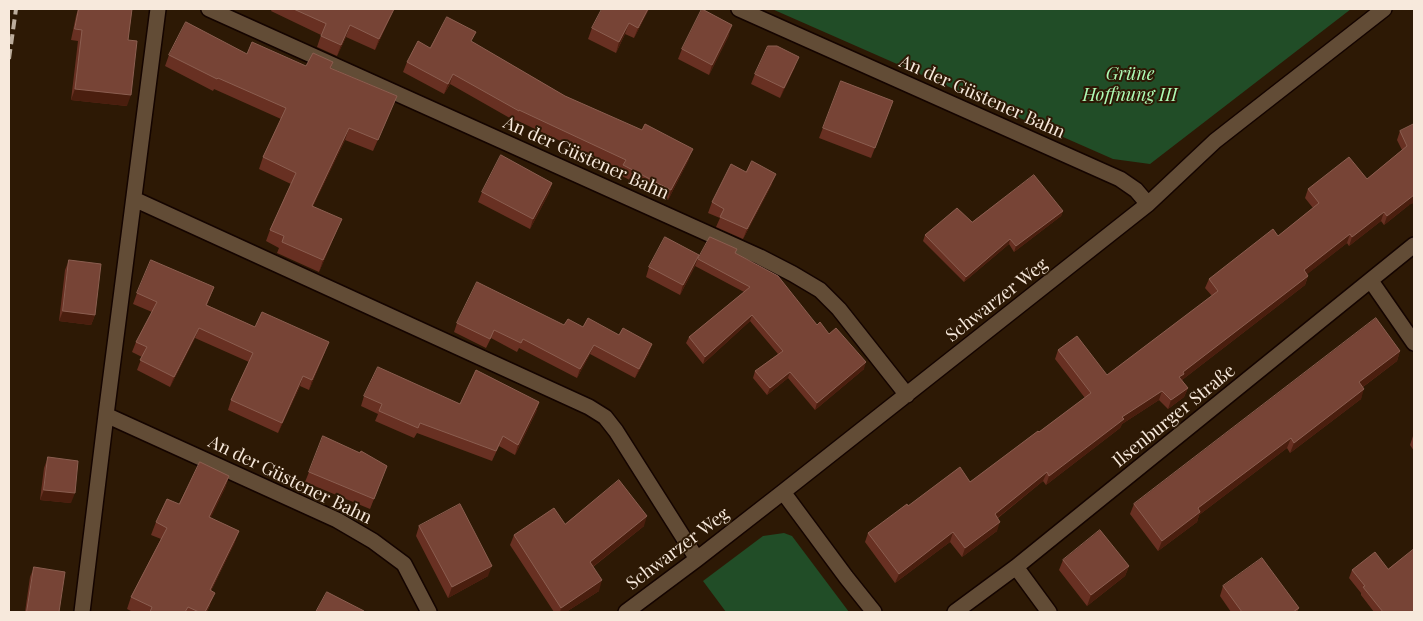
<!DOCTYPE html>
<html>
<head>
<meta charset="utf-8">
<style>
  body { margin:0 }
  #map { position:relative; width:1423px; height:621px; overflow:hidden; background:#2d1905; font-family:"Playfair Display",serif }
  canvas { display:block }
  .frame { position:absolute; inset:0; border:10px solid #f7e9dc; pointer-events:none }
</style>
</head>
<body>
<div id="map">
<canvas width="1423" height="621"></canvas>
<div class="frame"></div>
</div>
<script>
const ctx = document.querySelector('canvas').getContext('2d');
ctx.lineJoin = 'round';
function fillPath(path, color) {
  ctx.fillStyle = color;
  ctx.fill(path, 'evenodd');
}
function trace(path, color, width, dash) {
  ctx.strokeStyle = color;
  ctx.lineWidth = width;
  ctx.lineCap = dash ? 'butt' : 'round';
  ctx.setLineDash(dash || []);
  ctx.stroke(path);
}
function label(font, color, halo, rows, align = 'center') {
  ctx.font = font + ' "Playfair Display",serif';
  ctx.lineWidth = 4;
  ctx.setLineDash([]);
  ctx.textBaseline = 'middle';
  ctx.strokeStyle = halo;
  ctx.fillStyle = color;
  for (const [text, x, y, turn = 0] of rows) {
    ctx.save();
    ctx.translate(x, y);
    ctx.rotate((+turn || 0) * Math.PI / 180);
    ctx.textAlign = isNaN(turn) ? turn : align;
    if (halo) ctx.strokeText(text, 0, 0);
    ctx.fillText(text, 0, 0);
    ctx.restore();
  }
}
const green = new Path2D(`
  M772,9H1351L1150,164L1113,159Z
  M784,533L792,536L849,612H726L703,581L763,536Z`);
const street = new Path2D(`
  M209,9L760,257L793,274L820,290L839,309L907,395
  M739,9L1120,179L1136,190L1148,204
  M134,199L589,407L605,417L616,431L697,559
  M1371,281L1414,343
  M106,415L337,520L373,541L404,564L429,612
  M783,492L846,577L874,612
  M1016,567L1049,612
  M82,612L106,415L158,9
  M626,612L697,559L783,492L1148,204L1215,141L1384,9
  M955,612L1016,567L1414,245`);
const rail = new Path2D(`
  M9,59L16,9`);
const wall = new Path2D(`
  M78,9H132L128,40L127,106L71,100L78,41L71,40L76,16Z
  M272,9H394L375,50L346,37L337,56L317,47L321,35L271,11Z
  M649,9L634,38L625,34L616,53L588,39L592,28Z
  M729,35L709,75L678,59L682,49Z
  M472,42L565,96L689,159L668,200L620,175L622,170L516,120L515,121L450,84L444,94L403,72L407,62Z
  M247,54L306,66L333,62L331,68L397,96L373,151L345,140L313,206L337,230L319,272L277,253L279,248L266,241L270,230L291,184L259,169L263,157L281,119L214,89L213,91L165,66L169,55Z
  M795,67L780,98L751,84L755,74Z
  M841,81L893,101L871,158L819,138Z
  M1414,124L1409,205L1384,225L1381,221L1349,246L1347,243L1307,274L1308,276L1305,285L1182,380L1188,388L1184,397L1168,409L1159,400L1122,424L1120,428L1046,485L1043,481L998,518L997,531L962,557L950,542L895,583L865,542L868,533L908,506L970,482L1039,432L1085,398L1055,359L1058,350L1107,375L1212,296L1205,288L1209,279L1278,236L1313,208L1305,198L1308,189L1367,179L1402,150L1397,140L1400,131Z
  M746,172L772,184L743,239L716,227L720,218L708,213L712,202Z
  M552,183L549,193L530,229L478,202L482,192Z
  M1063,211L1061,216L1014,252L1009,244L964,282L923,241L925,235L972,222Z
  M736,253L817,325L829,334L864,369L815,410L788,378L767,395L753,378L755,371L778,354L750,321L703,364L686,343L689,337L744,292L695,266L680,295L646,277L649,267Z
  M69,260L95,315L91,325L59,321L65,270Z
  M214,287L207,305L255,327L325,352L309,390L300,386L278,433L228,410L231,400L249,362L195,338L170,387L137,370L142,357L132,352L136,342L152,312L133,304L137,293Z
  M457,323L583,327L649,353L635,378L590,354L577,378L519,348L517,352L491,338L486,348L454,332Z
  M1400,351L1397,361L1363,387L1361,399L1290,453L1287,448L1199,515L1197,522L1158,551L1130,514L1134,504Z
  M364,396L460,404L539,402L536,412L515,455L499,446L492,461L417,433L414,438L375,421L378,414L361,406Z
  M1414,435V451L1410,445L1413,436Z
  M360,453L387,466L370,509L305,482L309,472Z
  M48,457L71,503L40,500L44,468Z
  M229,476L225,488L210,518L239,531L234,544L211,591L210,605L207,612H133L127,609L131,597L161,539L151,535L156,522L179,504Z
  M565,524L644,526L593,567L599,591L566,612H554L510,545L514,535Z
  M419,526L488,576L448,598L416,536Z
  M1063,560L1129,566L1125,576L1087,606L1059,570Z
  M34,567L59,612H25L30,577Z
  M1352,570L1414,612H1374L1361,595V593L1349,578Z
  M1223,586L1299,608L1297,612H1231L1220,596Z`);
const shadedWall = new Path2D(`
  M394,9L392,14L375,50L379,39Z
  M648,9H649L634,38L638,28Z
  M629,23L625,34L616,53L619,42Z
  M350,25L346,37L337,56L341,45Z
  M732,25L729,35L709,75L712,65Z
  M799,57L795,67L780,98L784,88Z
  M453,74L450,84L444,94L448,84Z
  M75,89L131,95L127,106L71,100Z
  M349,128L345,140L308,217L312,206Z
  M693,149L689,159L668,200L671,190Z
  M776,174L772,184L743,239L747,229Z
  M552,183L549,193L530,229L533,219Z
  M1414,195V203L1409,205L1384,225L1387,216Z
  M1063,211L1061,216L1014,252L1016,246Z
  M1384,212L1381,221L1349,246L1352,237Z
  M342,219L337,230L319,272L323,260Z
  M1350,234L1347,243L1301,279L1304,270Z
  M1010,239L1009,244L964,282L966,277Z
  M699,255L695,266L680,295L683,285Z
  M1308,276L1305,285L1182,380L1181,383L1179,377L1183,372Z
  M63,311L95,315L91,325L59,321Z
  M752,315L750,321L703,364L705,357Z
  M199,328L195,338L170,387L174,377Z
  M329,342L325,352L309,390L312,380Z
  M652,344L649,353L635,378L639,369Z
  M594,345L590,354L577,378L580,369Z
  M1400,351L1397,361L1356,392L1359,382Z
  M866,362L864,369L815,410L817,403Z
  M790,372L788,378L767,395L770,388Z
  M303,376L300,386L278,433L282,423Z
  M1188,388L1184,397L1168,409L1171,400Z
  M1364,389L1361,399L1290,453L1294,443Z
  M1162,391L1159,400L1122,424L1120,428L1046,485L1049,476L1122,417Z
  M539,402L536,412L515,455L518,445Z
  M1291,438L1287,448L1199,515L1197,522L1158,551L1162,541L1198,508Z
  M1047,472L1043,481L991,523L995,514Z
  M229,476L225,488L205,530L209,517Z
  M44,490L75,493L71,503L40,500Z
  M647,516L644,526L586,572L590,562Z
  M1000,522L997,531L962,557L965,548Z
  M239,531L234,544L205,602L210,590Z
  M953,532L950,542L895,583L899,574Z
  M492,566L488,576L448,598L452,587Z
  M1129,566L1125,576L1087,606L1091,595Z
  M602,580L599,591L566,612H560L561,608Z
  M215,593L207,612H205Z`);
const building = new Path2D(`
  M79,9H132L128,40L137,41L131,95L75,89L82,30L75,29Z
  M294,9H394L379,39L350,25L341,45L321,36L326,24Z
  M602,9H648L638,28L629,23L619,42L592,28Z
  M702,9L732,25L712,65L682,49Z
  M447,17L476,32L471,41L565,96L642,130L645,124L693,149L671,190L623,165L626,160L519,110V111L453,74L448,84L407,62L418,41L430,48Z
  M186,22L247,54L252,42L306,66L313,53L333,62L330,68L397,96L378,140L349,128L312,206L342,219L323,260L282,242L284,236L270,230L296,173L263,157L286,108L218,78L217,79L169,55Z
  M768,46H777L799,57L784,88L755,74Z
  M841,81L893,101L875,148L823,128Z
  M1414,124V195L1387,216L1384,212L1352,237L1350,234L1304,270L1308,276L1183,372L1184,374L1179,377L1188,388L1171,400L1162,391L1122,417L1124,419L1049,476L1047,472L995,514L1000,522L965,548L953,532L899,574L868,533L907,504L908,506L960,467L970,482L1038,431L1039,432L1091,393L1058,350L1077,336L1107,375L1218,291L1209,279L1273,229L1278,236L1319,203L1308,189L1349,157L1367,179L1407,146L1400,131Z
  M501,155L552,183L533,219L482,192Z
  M752,161L776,174L747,229L720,217L724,209L712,202L731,164L746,172Z
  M1034,175L1063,211L1016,246L1010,239L966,277L925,235L957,208L972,222Z
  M665,237L699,255L683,285L649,267Z
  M710,237L737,249L735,253L778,276L817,325L820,322L829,334L836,328L866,362L817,403L790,372L770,388L755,371L783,351L752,315L705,357L689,337L750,287L698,259Z
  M69,260L101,264L95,315L63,311Z
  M151,260L214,287L206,305L255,327L262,312L329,342L312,380L303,376L282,423L231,400L253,353L199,328L174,377L140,360L147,347L136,342L157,302L137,293Z
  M477,282L564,325L568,319L583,327L588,318L619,335L623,328L652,344L639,369L594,345L580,369L523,339L521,343L494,330L490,339L457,323Z
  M1376,318L1400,351L1359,382L1364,389L1294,443L1291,438L1198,508L1200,512L1162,541L1134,504Z
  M378,367L460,404L476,370L539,402L518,445L503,436L496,451L420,423L418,428L379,411L382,404L364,396Z
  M323,436L360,453L361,451L387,466L374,499L309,472Z
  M48,457L78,461L75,493L44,490Z
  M200,462L229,476L209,517L239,531L210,590L215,593L205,612H199L188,607L185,612H150L152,607L131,597L167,528L156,522L167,499L179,504Z
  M619,480L647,516L590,562L602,580L561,608L514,535L554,508L565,524Z
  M460,504L492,566L452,587L419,526Z
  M1100,530L1129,566L1091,595L1063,560Z
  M1414,549V612H1383L1363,587L1365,586L1352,570L1375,552L1388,569Z
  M1262,558L1299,608L1293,612H1242L1223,586Z
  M34,567L65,572L59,612H27Z
  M327,592L364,611L363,612H316Z`);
const parkNames = [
  ["Grüne",1130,74],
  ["Hoffnung III",1130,95]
];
const streetNames = [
  ["An der Güstener Bahn",982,97,24],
  ["An der Güstener Bahn",586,158,24],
  ["Schwarzer Weg",997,300,-38],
  ["Ilsenburger Straße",1174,416,-39],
  ["An der Güstener Bahn",290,480,26],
  ["Schwarzer Weg",678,549,-37]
];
fillPath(green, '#214d27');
trace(street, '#140400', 18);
trace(street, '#624c36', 15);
trace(rail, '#bcad9d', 4, [10, 5]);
fillPath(wall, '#683022');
fillPath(shadedWall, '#4a1e0e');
fillPath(building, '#774436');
trace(building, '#8b5e50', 1);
label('italic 18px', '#aefab5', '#2d1905', parkNames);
label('18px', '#f7e9dc', '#2d1905', streetNames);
</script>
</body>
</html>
